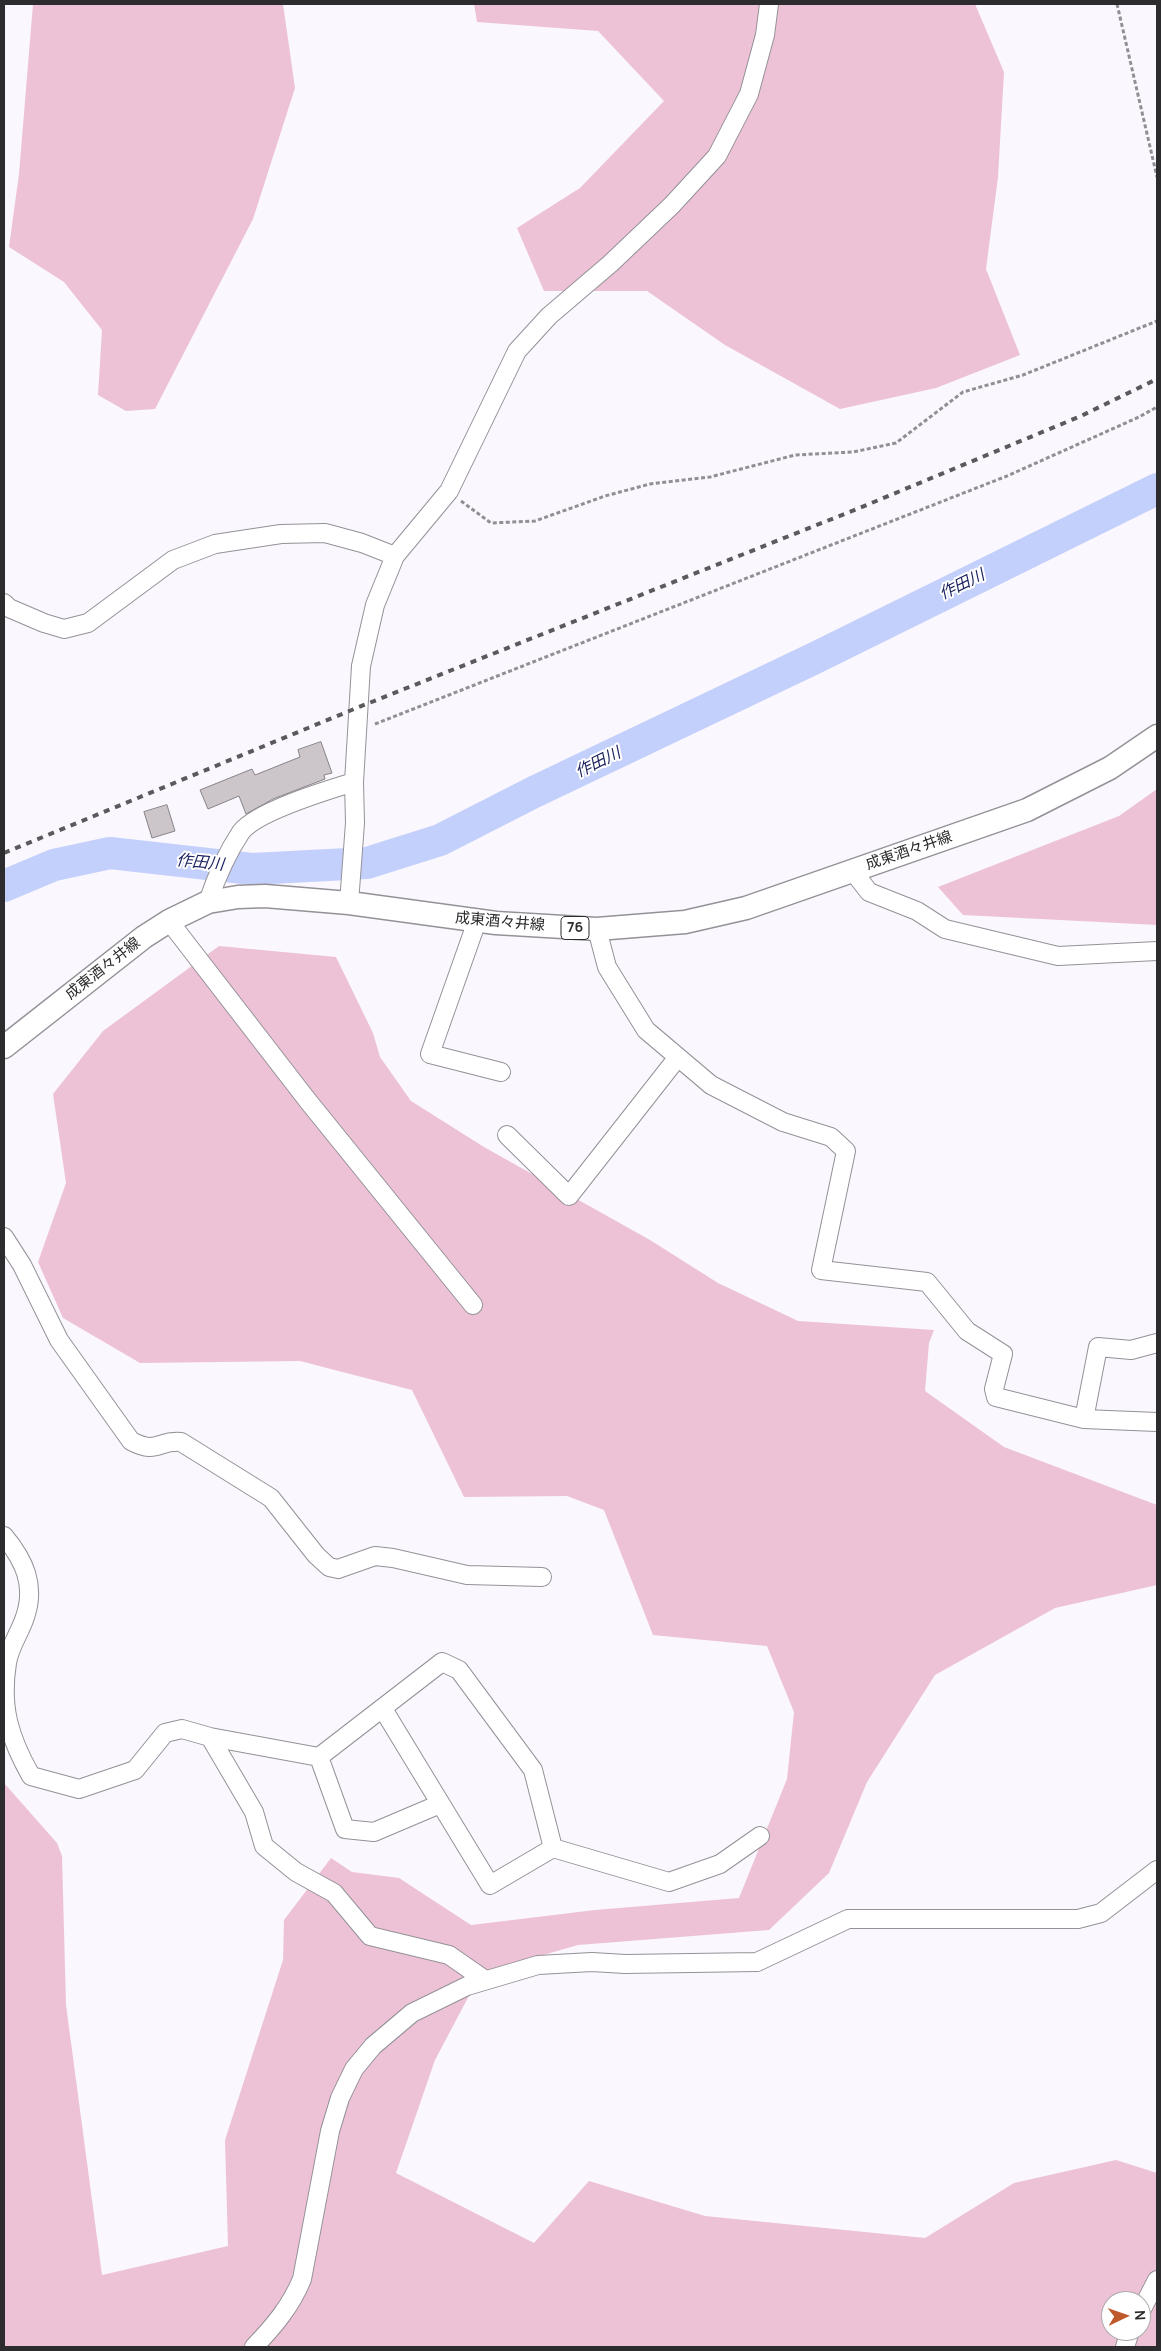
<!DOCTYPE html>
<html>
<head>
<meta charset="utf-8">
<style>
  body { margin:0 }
  #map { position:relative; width:1161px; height:2351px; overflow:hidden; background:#faf7fe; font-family:Manrope,sans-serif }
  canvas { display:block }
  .frame { position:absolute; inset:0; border:5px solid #2c2b2d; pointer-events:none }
  .north { position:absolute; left:1101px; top:2291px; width:50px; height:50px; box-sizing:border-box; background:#fff; border:1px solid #abaaab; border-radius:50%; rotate:87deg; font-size:14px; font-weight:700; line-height:20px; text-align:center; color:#2c2b2d }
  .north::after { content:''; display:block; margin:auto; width:18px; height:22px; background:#bf592a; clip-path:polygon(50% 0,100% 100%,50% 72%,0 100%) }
</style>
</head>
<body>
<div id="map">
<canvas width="1161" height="2351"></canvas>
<div class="frame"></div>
<div class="north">N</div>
</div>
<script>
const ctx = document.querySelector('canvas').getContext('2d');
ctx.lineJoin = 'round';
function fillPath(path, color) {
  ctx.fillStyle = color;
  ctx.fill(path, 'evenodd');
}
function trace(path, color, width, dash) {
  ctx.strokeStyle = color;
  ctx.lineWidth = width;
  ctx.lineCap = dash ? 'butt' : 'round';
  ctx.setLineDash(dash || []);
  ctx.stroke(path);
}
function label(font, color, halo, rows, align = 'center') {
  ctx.font = font + ' Manrope,"Noto Sans JP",sans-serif';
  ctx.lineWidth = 4;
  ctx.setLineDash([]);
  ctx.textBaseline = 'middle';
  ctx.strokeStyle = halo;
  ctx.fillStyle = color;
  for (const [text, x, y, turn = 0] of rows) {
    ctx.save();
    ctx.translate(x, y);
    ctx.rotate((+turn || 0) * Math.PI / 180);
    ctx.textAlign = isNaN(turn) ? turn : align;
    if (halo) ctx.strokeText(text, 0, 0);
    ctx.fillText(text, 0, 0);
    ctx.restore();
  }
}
const green = new Path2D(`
  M33,4H283L295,88L253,219L155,409L126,411L98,395L102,330L64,282L9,247L19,174Z
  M474,4H975L1004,72L998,177L986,269L1020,355L936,388L840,409L725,345L647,291H544L517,228L580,188L664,101L598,31L477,22Z
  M1157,789V925L963,915L938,887L1119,816Z
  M219,946L336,957L373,1033L380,1057L411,1101L484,1147L650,1240L718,1283L798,1321L934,1330L929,1343L925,1391L1004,1447L1157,1505V1585L1055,1608L935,1675L867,1782L829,1873L769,1930L578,1945L481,1973L435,2060L396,2173L534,2243L589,2181L705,2216L925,2238L1014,2183L1116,2160L1157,2173V2347H4V1783L57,1843L62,1856L66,2005L102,2275L228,2246L225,2140L283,1960L284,1920L331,1858L352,1872L399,1878L471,1925L595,1910L739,1898L787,1779L794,1712L767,1646L653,1635L604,1510L567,1496L464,1497L412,1390L300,1361L140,1363L63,1318L38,1262L66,1183L53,1094L103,1031ZM1111,2301H1141V2331H1111Z`);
const river = new Path2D(`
  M4,886L54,865L110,853L252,869L367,863L440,840L534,792L815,658L1157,489`);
const building = new Path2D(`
  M321,742L332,773L324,775L325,779L273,799L246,814L239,796L208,809L200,790L252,769L255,775L300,757L298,750Z
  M167,805L175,831L152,838L144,812Z`);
const path = new Path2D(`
  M1117,4L1157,177
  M461,501L491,523L535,521L605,496L650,484L710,477L795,455L853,452L896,443L963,392L1023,375L1157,321
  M375,724L1007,476L1139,417L1157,407`);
const minor = new Path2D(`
  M4,603L9,608L44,623L64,629L88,623L173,560L215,544L281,534L325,533L362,543L395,556
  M852,870L869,892L917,911L945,929L1058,956L1157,951
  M208,902C216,878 227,853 241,832C257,811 328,790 354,782
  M349,903L355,823L354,782L361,666L375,605L395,556L449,491L517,351L549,316L610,264L672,205L717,156L749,94L765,35L769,4
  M169,921L308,1101L473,1305
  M477,921L430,1054L501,1072
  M597,929L607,967L646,1030L711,1085L783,1122L831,1137L846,1151L821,1270L927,1282L967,1331L1003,1354L994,1389L996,1397L1084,1419L1157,1422
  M507,1135L569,1196L678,1057
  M4,1237L22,1265L59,1340L131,1441C158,1455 157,1440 181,1442L271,1498L316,1555L329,1567L338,1569L375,1556L393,1558L467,1575L542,1577
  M1084,1419L1098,1347L1131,1350L1157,1343
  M4,1536C24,1560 36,1585 25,1617C20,1633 10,1645 7,1663C0,1707 9,1737 31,1776L79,1789L135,1770L165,1733L182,1729L210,1737L319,1757L442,1662L459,1670L533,1770L553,1848
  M383,1709L490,1885L553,1848L669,1882L720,1864L760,1836
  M210,1737L254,1812L264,1846L296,1872L334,1893L370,1936L449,1955L485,1980
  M319,1757L345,1829L374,1832L440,1804
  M1141,2311L1157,2280
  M254,2347C274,2326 291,2306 302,2279L330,2131L340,2098L354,2069L373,2046L412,2013L467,1986L538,1965L592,1962L625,1964L757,1962L848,1919H1078L1101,1913L1157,1870
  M1125,2347L1130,2331`);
const major = new Path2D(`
  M4,1047L144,937L169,921L208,902L238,897L265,896L349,903L496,923L597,929L685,922L746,908L1027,810L1110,768L1157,736`);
const rail = new Path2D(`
  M4,853L359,707L857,509L1081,416L1157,379`);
const shields = [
  [575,928,28]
];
const shieldNames = [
  ["76",575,928]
];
const streetNames = [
  ["成東酒々井線",909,851,-19],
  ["成東酒々井線",500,922,5],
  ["成東酒々井線",103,969,-38]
];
const waterNames = [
  ["作田川",962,585,-26],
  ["作田川",598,763,-26],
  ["作田川",200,863,6]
];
fillPath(green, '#edc2d7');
trace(river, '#c4d0fc', 32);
fillPath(building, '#ccc6cb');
trace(building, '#878287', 1);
trace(minor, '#949197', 20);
trace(major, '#949197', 25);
trace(path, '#918f93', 3, [4, 2.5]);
trace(minor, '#fff', 18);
trace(major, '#fff', 22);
trace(rail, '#5a595c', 4, [6, 6]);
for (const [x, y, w] of shields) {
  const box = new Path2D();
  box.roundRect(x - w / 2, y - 11.5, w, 23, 4);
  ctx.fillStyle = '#fff';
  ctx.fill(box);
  trace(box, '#2c2b2d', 1);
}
label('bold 14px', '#2c2b2d', null, shieldNames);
label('15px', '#2c2b2d', '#fff', streetNames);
label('italic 16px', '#1d2461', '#fff', waterNames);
</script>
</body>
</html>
